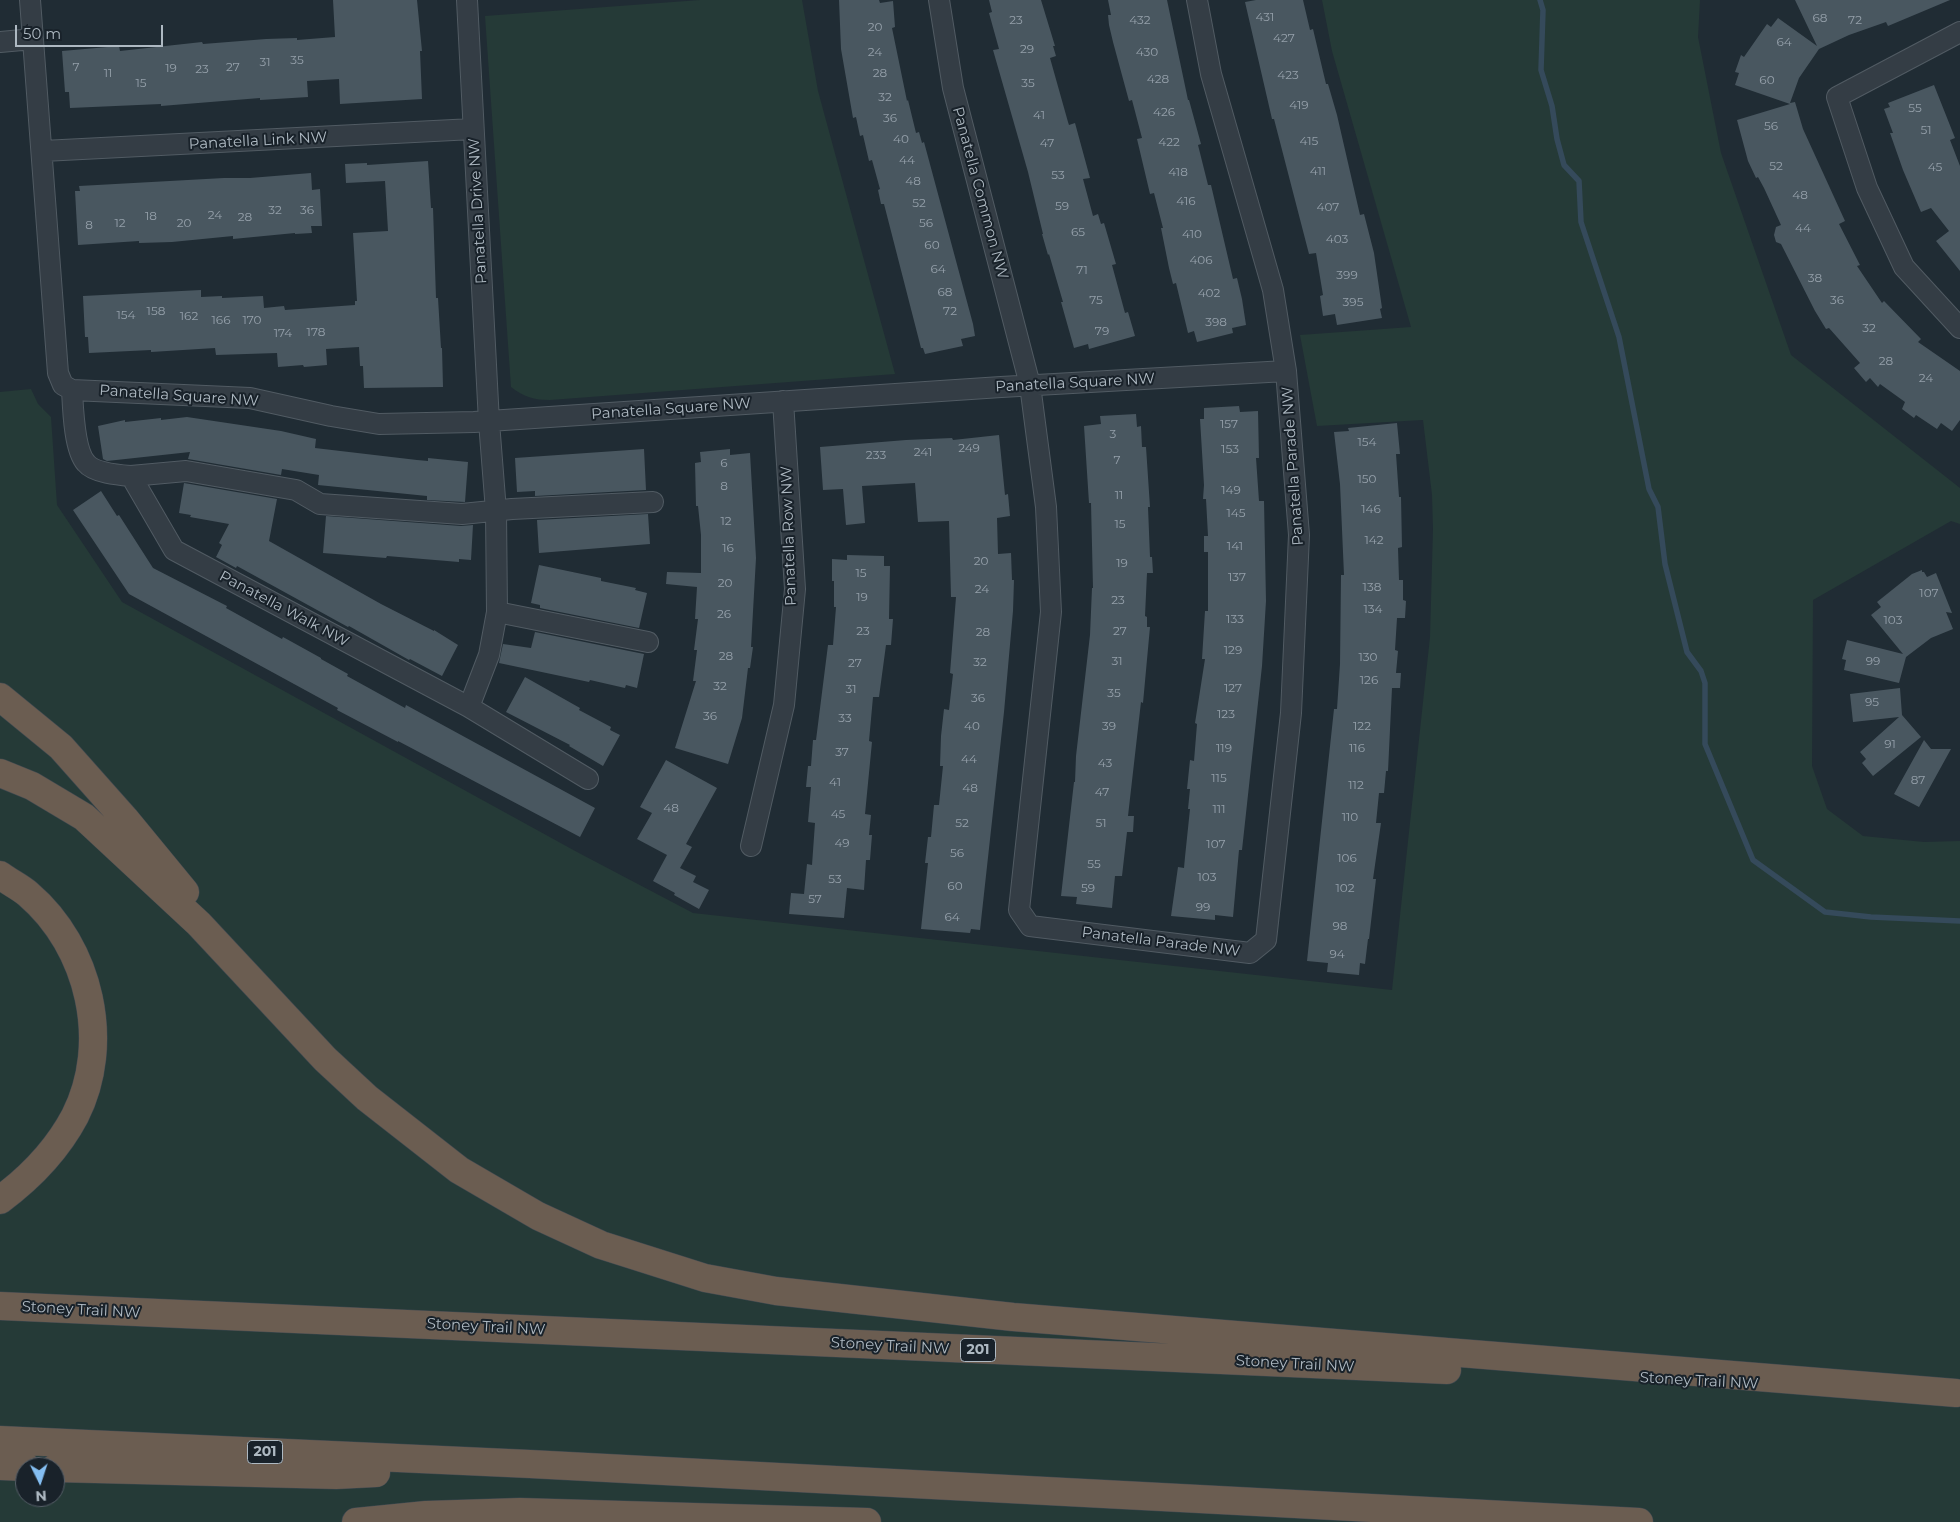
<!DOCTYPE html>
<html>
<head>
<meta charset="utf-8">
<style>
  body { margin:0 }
  #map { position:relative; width:1960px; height:1522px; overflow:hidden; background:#202c34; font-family:Montserrat,sans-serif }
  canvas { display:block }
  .north { position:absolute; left:15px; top:1457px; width:50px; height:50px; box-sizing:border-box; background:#19222a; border:1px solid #555e67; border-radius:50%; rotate:176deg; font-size:14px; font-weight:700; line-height:20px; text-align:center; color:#aeb9c2 }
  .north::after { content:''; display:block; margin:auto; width:18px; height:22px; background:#84bef1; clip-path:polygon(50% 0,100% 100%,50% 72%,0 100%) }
  .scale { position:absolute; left:15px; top:25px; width:148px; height:22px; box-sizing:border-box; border:2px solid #aeb9c2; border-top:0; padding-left:6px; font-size:15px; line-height:18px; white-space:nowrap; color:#aeb9c2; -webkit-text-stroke:4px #19222a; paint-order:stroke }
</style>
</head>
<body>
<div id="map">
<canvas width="1960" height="1522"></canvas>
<div class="north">N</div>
<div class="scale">50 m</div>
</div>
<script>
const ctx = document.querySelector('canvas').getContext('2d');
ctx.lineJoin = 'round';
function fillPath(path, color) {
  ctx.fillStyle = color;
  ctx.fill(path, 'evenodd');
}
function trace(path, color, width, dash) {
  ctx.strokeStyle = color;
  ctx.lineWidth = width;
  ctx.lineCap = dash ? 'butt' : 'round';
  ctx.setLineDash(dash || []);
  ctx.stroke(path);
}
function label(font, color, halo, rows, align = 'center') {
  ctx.font = font + ' Montserrat,sans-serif';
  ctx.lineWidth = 4;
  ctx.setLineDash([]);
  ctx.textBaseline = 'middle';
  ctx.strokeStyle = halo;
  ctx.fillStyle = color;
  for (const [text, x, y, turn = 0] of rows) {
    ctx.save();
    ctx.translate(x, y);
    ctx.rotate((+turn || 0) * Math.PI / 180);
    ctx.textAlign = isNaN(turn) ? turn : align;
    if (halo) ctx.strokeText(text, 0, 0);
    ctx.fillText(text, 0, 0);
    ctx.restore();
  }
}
const green = new Path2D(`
  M700,0H802L818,91L895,374L550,400C534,400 524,397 511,387L485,16Z
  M1322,0H1700L1698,37L1721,153L1791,355L1960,488V524L1951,521L1813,600L1812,766L1827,809L1863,836L1924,842L1960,841V1522H0V392L31,389L38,404L51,417L57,505L122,602L577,852L693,913L1392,990L1430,637L1433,529L1432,495L1423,420L1317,426L1300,335L1411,327L1332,51ZM25,1467H55V1497H25Z`);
const stream = new Path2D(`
  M1540,0L1543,10L1541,70L1552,106L1557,139L1564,165L1579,181L1581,222L1619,337L1649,489L1658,507L1665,564L1687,652L1701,671L1705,683V744L1753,860L1825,912L1871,917L1960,921`);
const building = new Path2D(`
  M333,0H417L422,51H420L422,99L340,104L339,79L307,81L308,97L260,100V98L161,106V104L70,108L69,92H65L62,51L119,46L120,51L202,42L203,44L266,39L297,38V40L335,37Z
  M839,0H879L880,3L893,1L895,27L892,28L907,101L908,100L916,133L919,132L922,143L924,142L973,324L975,336L961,339L963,346L925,354L923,348H921L884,204H881L878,190L880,189L872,160L869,161L863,135L860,136L856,117L853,118L841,49Z
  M989,0H1041L1055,46H1053L1056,56L1050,58L1068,122L1069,125L1075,123L1090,178L1083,179L1093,216L1098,214L1101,224L1104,223L1116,264L1112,265L1125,313L1128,312L1135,336L1089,349L1088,344L1074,348L1061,302H1063L1049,254L1048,255L1042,234H1043L1028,172L993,50L999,49L989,13L992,12Z
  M1108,0H1167L1188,100H1189L1201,144L1198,145L1208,185H1211L1233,279L1237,278L1242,299L1246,325L1232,328L1233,333L1197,342L1194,331L1188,333L1176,283L1173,284L1169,268L1161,228H1163L1154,193L1150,194L1137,139L1142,138L1132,100L1129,101L1113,42L1109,25L1108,15H1111Z
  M1256,0H1303L1310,30L1313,29L1326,84H1328L1337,115L1360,215L1364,214L1374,253L1382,308L1380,309L1382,318L1337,325L1335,314L1323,316L1320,296L1323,295L1316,253L1309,254L1274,119H1272L1245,2Z
  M1795,0H1950L1888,26L1886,22L1849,35L1819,49L1799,78L1790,103L1795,102L1803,129L1845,221L1839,224L1860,265L1857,266L1882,303L1884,301L1921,339L1918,342L1960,371V420L1952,431L1941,423L1937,429L1916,415L1914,418L1902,409L1905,402L1880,384L1878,387L1870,378L1866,382L1854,368L1860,363L1829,328L1826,329L1815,311L1781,244L1776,242L1774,235L1776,227L1781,225L1764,188L1758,177L1756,178L1748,161L1737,120L1790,104L1735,85L1739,73L1735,72L1741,55L1744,57L1767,24L1771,27L1778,18L1817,46Z
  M1934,85L1955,138L1950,140L1960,166V271L1936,241L1949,231L1931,208L1921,212L1903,170L1890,133H1893L1884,109L1890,107L1888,103Z
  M428,161L431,208H433L436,298H438L441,348H442L443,387L364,388L363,366H360L359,347L326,349L327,365L304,367L303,365L278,367L277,353L216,355L215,348L151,352V350L89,353L88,337H85L83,296L201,290V297L222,296V298L263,296L264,308L284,306L285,310L355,305V301H357L353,233L388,231L385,181L346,183L345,164L367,163V165Z
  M311,173L312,190L320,189L322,226H311L312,233L295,234V233L233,239V236L172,242L139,243V241L78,245L75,191H80L79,186L224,178H250Z
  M1239,406L1240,412L1258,411L1259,458H1256L1259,501H1264L1266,601L1262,666L1242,850H1239L1233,917L1215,915V920L1171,916L1178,867L1184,868L1185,857L1190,809H1188L1190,789H1187L1190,760L1194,761L1197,724L1195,723L1205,659H1202L1205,611H1208V552H1204V536H1208L1206,499H1203L1204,485L1200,419H1204V408Z
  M1136,414L1137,427L1141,426L1142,447H1146L1150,507H1148L1150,557H1152L1153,573H1147L1145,616L1147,617V627H1150L1143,703L1141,702L1128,816H1134L1133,832H1127L1122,876H1115L1112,908L1076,904L1077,897L1061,896L1074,782H1075L1076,756L1090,635L1092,588H1093L1091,503H1089L1084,426L1101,424L1100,416Z
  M187,417L281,431L316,439L315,448L417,460L428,461V458L468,462L465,502L427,500V496L318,485L319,475L282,469L281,475L188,459L190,452L107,461L103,459L98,426L125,420V422L161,418V420Z
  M1397,423L1400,454H1396L1399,497H1401L1402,547L1398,548L1399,580H1403V600L1406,601L1405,618H1397L1395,650L1398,651L1396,673H1401L1400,688H1392L1388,771H1386L1384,793H1379L1376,823H1381L1373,879H1376L1369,939H1368L1365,964L1360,963L1359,975L1327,972L1328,963L1307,961L1334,709H1337L1340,664L1341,575H1344L1340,484L1334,432L1349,431L1348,428Z
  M999,435L1005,495L1008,494L1010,516L997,518L998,554L1011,553L1012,580H1014L1013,611L1004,712L980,930L971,929L970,933L921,929L928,863H925L928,837H931L934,805H939L943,766H940L941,736L944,709L949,710L953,674L950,673L956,597H951L949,521L918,522L915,483L862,486L865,523L846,525L843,489L823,490L820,447L906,440L952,438L953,440Z
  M644,449L646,490L535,496V491L517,492L515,458Z
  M730,449V455L750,453L756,558L751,647H753L750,668H748L742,718L728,764L675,748L696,681H693L697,650H694L698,619H695L697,587L666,584L667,572L701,573V535L698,506H696L695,463L701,462L700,452Z
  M184,483L277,499L269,541L381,604L434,631V630L458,645L442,676L410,659L409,660L349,626L348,627L237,566L236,568L216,557L222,545L219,543L229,524L190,517L191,515L179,513Z
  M101,491L117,516L119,515L153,568L227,606L226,608L282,639L283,637L321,658V659L348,674L347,676L405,708L406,705L595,808L580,837L398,741V742L337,710L338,708L129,594L73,510Z
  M648,514L650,544L539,553L537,520Z
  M326,516L461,526L473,525L471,560L459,559V562L387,556L386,558L323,553Z
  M847,555L884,556V566H890L889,619H893L891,645H886L879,697H873L869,741L872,742L865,814L871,815L869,835H872L870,860H866L864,890L847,888L844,918L789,914L791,893L804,894L807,864L812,865L815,823L808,822L811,787H806L808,766H811L813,740H816L828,645H833L836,607H834V581H832V559L847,560Z
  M539,565L601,578V581L636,588L635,590L647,593L639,628L540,608V605L531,603Z
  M1922,570V572H1924L1927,577L1936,573L1952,613L1946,612L1953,629L1931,638L1906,657L1899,683L1844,670L1846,660L1842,659L1847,640L1903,654L1871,615L1881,607L1877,602L1912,574Z
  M535,632L644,654L637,688L626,685L625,688L590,680L589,682L499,663L503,644L531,648Z
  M525,677L580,708L579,710L611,727L610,730L620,735L603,766L569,746L570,745L506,712Z
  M1900,688L1902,715L1921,737L1873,776L1862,763L1866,759L1860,752L1899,717L1853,722L1850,694Z
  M1924,740L1931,749H1951L1919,807L1894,794Z
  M666,760L717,788L686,844L692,847L680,868L696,876L693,882L709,890L699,909L674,895L675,893L653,881L667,855L637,839L652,813L640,807Z`);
const minor = new Path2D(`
  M30,0L58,373L63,385L72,390L250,398L331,416L379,424L474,422L1001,387L1286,371L1273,290L1211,74L1197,0
  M467,0L489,422L496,511L497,612L489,655L469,707
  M939,0L953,88L1030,385L1046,507L1051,612L1019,910L1030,926L1250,953L1266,940L1291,713L1299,535L1286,371
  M1960,32L1837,97L1867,188L1904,267L1960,328
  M0,42L33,39
  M43,151L473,129
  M72,390C73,408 74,450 86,463C94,473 119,475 131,476L174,550L469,707L588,779
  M131,476L186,471L296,490L320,504L462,514L512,509L653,502
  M497,612L648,642
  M751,846L784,705L795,589L783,401`);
const motorway = new Path2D(`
  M0,697L61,747L125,819L185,892
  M0,773L32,786L84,817L199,924L325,1059L367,1098L459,1170L538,1216L601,1245L705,1278L776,1291L1013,1317L1956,1393
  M0,875C9,882 20,887 28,894C90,947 112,1043 75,1116C57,1150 31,1177 0,1200
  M0,1306L1447,1370
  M0,1440L530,1464L1639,1522
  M0,1466L26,1467
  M55,1468L336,1475L376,1473
  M356,1522L426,1515L520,1512L867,1522`);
const numberNames = [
  ["431",1265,17],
  ["68",1820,18],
  ["23",1016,20],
  ["432",1140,20],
  ["72",1855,20],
  ["20",875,27],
  ["427",1284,38],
  ["64",1784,42],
  ["29",1027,49],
  ["24",875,52],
  ["430",1147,52],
  ["35",297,60],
  ["31",265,62],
  ["7",76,67],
  ["27",233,67],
  ["19",171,68],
  ["23",202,69],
  ["11",108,73],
  ["28",880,73],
  ["423",1288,75],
  ["428",1158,79],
  ["60",1767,80],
  ["15",141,83],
  ["35",1028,83],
  ["32",885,97],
  ["419",1299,105],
  ["55",1915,108],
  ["426",1164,112],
  ["41",1039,115],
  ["36",890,118],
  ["56",1771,126],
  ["51",1926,130],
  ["40",901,139],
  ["415",1309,141],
  ["422",1169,142],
  ["47",1047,143],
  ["44",907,160],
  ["52",1776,166],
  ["45",1935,167],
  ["411",1318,171],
  ["418",1178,172],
  ["53",1058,175],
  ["48",913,181],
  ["48",1800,195],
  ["416",1186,201],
  ["52",919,203],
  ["59",1062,206],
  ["407",1328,207],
  ["32",275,210],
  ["36",307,210],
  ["24",215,215],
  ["18",151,216],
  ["28",245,217],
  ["12",120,223],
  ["20",184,223],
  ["56",926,223],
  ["8",89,225],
  ["44",1803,228],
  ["65",1078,232],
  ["410",1192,234],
  ["403",1337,239],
  ["60",932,245],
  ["406",1201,260],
  ["64",938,269],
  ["71",1082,270],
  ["399",1347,275],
  ["38",1815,278],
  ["68",945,292],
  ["402",1209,293],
  ["75",1096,300],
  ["36",1837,300],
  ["395",1353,302],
  ["158",156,311],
  ["72",950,311],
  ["154",126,315],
  ["162",189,316],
  ["166",221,320],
  ["170",252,320],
  ["398",1216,322],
  ["32",1869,328],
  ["79",1102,331],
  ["178",316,332],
  ["174",283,333],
  ["28",1886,361],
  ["24",1926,378],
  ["157",1229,424],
  ["3",1113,434],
  ["154",1367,442],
  ["249",969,448],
  ["153",1230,449],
  ["241",923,452],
  ["233",876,455],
  ["7",1117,460],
  ["6",724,463],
  ["150",1367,479],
  ["8",724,486],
  ["149",1231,490],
  ["11",1119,495],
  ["146",1371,509],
  ["145",1236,513],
  ["12",726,521],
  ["15",1120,524],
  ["142",1374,540],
  ["141",1235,546],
  ["16",728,548],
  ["20",981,561],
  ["19",1122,563],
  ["15",861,573],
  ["137",1237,577],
  ["20",725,583],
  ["138",1372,587],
  ["24",982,589],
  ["107",1929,593],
  ["19",862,597],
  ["23",1118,600],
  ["134",1373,609],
  ["26",724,614],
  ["133",1235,619],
  ["103",1893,620],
  ["23",863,631],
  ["27",1120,631],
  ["28",983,632],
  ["129",1233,650],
  ["28",726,656],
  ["130",1368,657],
  ["31",1117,661],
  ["99",1873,661],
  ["32",980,662],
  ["27",855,663],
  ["126",1369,680],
  ["32",720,686],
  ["127",1233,688],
  ["31",851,689],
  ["35",1114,693],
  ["36",978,698],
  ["95",1872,702],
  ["123",1226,714],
  ["36",710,716],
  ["33",845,718],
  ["40",972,726],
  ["39",1109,726],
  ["122",1362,726],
  ["91",1890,744],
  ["119",1224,748],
  ["116",1357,748],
  ["37",842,752],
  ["44",969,759],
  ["43",1105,763],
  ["115",1219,778],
  ["87",1918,780],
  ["41",835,782],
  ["112",1356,785],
  ["48",970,788],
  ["47",1102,792],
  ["48",671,808],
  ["111",1219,809],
  ["45",838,814],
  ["110",1350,817],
  ["52",962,823],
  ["51",1101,823],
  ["49",842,843],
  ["107",1216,844],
  ["56",957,853],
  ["106",1347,858],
  ["55",1094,864],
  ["103",1207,877],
  ["53",835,879],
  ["60",955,886],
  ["59",1088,888],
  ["102",1345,888],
  ["57",815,899],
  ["99",1203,907],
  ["64",952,917],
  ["98",1340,926],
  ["94",1337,954]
];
const shields = [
  [978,1350,35],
  [265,1452,35]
];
const shieldNames = [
  ["201",978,1350],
  ["201",265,1452]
];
const streetNames = [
  ["Panatella Link NW",258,141,-3],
  ["Panatella Common NW",980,193,75],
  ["Panatella Drive NW",478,211,-93],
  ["Panatella Square NW",1075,383,-3],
  ["Panatella Square NW",179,396,4],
  ["Panatella Square NW",671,409,-4],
  ["Panatella Parade NW",1293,466,-94],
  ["Panatella Row NW",789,536,-92],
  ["Panatella Walk NW",284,609,28],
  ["Panatella Parade NW",1161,942,7],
  ["Stoney Trail NW",81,1310,3],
  ["Stoney Trail NW",486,1327,3],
  ["Stoney Trail NW",890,1346,3],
  ["Stoney Trail NW",1295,1364,3],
  ["Stoney Trail NW",1699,1381,3]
];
fillPath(green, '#253a37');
trace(stream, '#354a5b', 5.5);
fillPath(building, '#495760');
trace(minor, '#515b63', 22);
trace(motorway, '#3e4850', 29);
trace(minor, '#343d45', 20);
trace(motorway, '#6b5d51', 28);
label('12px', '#95a0aa', null, numberNames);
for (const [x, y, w] of shields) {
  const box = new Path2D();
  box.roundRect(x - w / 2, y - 11.5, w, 23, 4);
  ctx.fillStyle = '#19222a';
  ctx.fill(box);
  trace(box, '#aeb9c2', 1);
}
label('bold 14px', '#aeb9c2', null, shieldNames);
label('15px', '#aeb9c2', '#19222a', streetNames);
</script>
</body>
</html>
